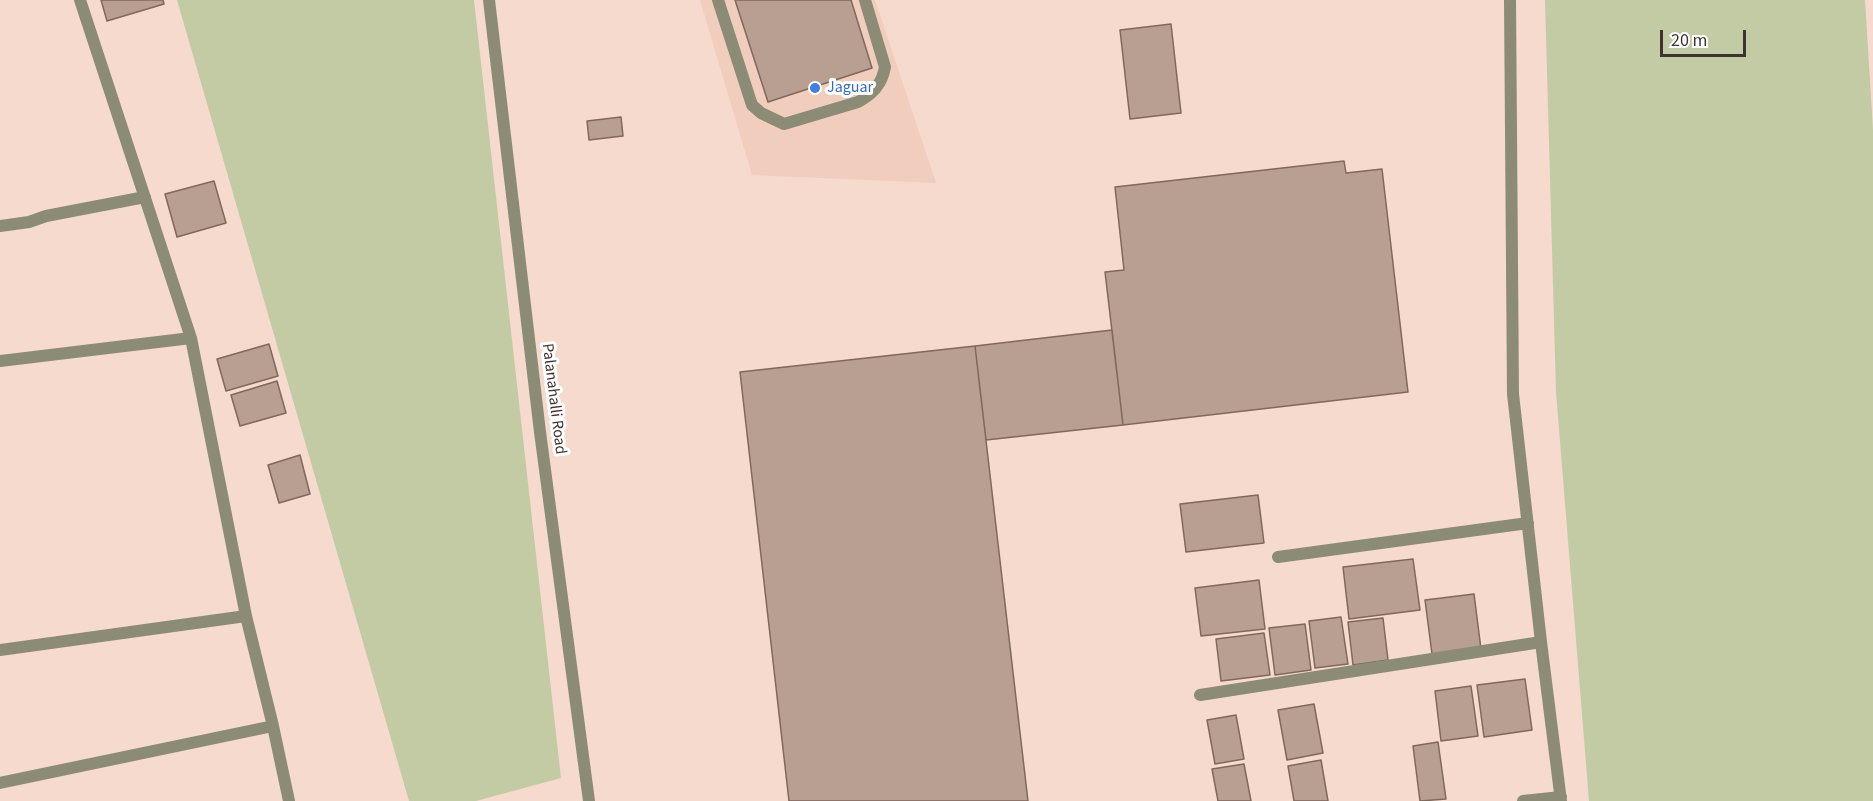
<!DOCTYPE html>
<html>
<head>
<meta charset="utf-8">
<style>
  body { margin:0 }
  #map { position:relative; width:1873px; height:801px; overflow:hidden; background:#f6dacd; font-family:"Source Sans 3",sans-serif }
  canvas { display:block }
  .scale { position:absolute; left:1660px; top:30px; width:86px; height:27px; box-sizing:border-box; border:3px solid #3e332e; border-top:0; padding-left:8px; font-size:18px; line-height:21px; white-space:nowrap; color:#3e332e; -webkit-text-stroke:4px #fff; paint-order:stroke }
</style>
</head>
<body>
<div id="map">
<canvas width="1873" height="801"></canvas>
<div class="scale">20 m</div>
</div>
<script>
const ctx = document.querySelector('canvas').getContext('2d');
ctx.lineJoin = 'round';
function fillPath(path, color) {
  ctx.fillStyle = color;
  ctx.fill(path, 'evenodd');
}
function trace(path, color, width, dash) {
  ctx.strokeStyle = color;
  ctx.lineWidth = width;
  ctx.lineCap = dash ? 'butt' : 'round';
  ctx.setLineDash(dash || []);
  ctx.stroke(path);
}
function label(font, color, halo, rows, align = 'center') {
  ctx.font = font + ' "Source Sans 3",sans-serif';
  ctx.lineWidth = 6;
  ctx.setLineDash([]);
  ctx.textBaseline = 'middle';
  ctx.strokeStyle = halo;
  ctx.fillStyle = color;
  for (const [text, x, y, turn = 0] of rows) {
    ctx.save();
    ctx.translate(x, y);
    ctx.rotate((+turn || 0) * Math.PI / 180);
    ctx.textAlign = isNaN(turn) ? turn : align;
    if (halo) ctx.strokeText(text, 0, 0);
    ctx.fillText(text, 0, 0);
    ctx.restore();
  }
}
const built = new Path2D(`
  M700,0H875L936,183L752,175Z`);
const green = new Path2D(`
  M177,0H474L561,778L476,801H409Z
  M1545,0H1865L1873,130V801H1589L1556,392Z`);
const building = new Path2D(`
  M101,0H163L164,4L107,21Z
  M735,0H851L872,68L768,102Z
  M1171,24L1181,113L1130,119L1120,30Z
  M621,117L623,136L589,140L587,121Z
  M1344,161L1346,173L1382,169L1408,392L1123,425L1105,272L1124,270L1115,187Z
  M214,181L226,223L177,237L165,194Z
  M1112,330L1123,425L986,440L975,346Z
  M269,344L278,376L226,391L217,359Z
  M975,346L1028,801H789L740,372Z
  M277,381L286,413L240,426L231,395Z
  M300,455L310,494L279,503L268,465Z
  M1258,495L1264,543L1186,552L1180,504Z
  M1413,559L1420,610L1349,619L1343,567Z
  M1259,580L1265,629L1201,636L1195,588Z
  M1474,594L1481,649L1432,654L1425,600Z
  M1341,617L1348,664L1315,668L1309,621Z
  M1383,618L1388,660L1353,665L1348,622Z
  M1305,624L1311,670L1275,675L1269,628Z
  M1264,633L1270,675L1221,681L1216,639Z
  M1525,679L1532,730L1484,737L1477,685Z
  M1471,686L1478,736L1441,741L1435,691Z
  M1314,704L1323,753L1287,760L1278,710Z
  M1236,715L1244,759L1215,764L1207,720Z
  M1438,742L1446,799L1420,801L1413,746Z
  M1321,760L1328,801H1294L1288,766Z
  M1244,764L1251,801H1218L1212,769Z`);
const lane = new Path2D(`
  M718,0L752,105L761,113L784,124L858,102C873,94 882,84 885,67L865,0`);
const street = new Path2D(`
  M80,0L191,338L246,616L273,726L289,801
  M489,0L540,432L589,801
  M1510,0L1513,394L1541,642L1561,801
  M0,226L29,222L46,216L145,197
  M0,361L191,338
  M1278,557L1528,523
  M0,650L246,616
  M1200,695L1541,642
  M0,783L273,726
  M1523,801L1561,797`);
const markers = [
  [815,88,6,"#3f7fe0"]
];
const shopNames = [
  ["Jaguar",827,88]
];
const streetNames = [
  ["Palanahalli Road",553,399,83]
];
fillPath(built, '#f0cdbd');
fillPath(green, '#c3cba5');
fillPath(building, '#b99e92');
trace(building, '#81685c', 1.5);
trace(lane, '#8b8b76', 12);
trace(street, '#8b8b76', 12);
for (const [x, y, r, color] of markers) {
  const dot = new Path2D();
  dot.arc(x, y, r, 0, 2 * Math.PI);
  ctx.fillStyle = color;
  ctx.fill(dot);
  trace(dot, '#fff', 2);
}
label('16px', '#366cbe', '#fff', shopNames, 'left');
label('16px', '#3e332e', '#fff', streetNames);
</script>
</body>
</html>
